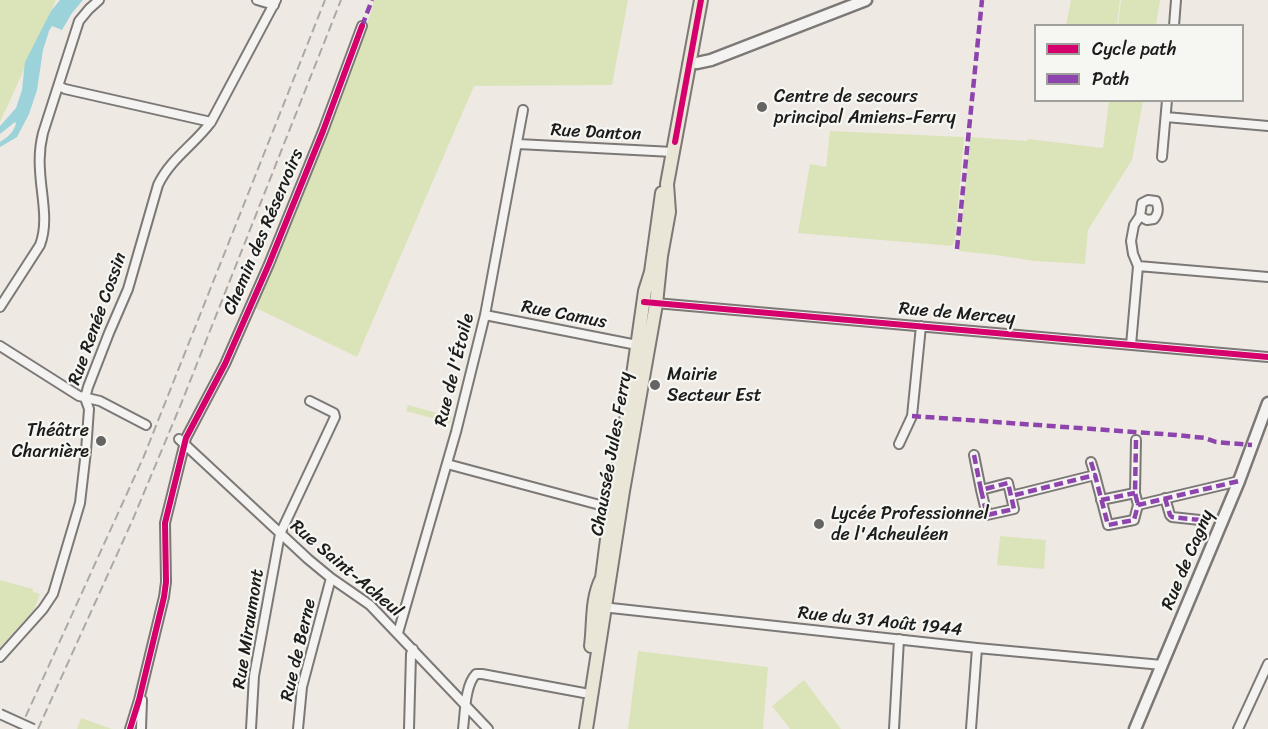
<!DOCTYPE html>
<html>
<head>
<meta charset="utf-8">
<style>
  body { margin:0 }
  #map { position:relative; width:1268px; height:729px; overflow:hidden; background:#efe9e4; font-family:Sriracha,sans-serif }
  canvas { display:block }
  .legend { position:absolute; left:1034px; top:24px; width:210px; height:78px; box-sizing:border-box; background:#f6f6f2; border:2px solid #9f9f9c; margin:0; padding:8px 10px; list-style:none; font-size:18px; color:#1c1c1c }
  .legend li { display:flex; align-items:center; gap:12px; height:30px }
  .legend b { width:30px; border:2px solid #9f9f9c }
</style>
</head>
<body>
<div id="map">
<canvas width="1268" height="729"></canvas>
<ul class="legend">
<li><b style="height:8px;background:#d6006c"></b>Cycle path</li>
<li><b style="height:8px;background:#8e44ad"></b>Path</li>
</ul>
</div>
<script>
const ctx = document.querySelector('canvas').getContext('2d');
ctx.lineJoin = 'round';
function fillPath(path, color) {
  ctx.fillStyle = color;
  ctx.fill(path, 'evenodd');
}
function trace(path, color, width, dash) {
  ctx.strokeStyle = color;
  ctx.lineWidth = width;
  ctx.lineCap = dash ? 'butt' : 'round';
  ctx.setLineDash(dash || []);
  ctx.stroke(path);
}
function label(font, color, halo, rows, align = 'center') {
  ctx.font = font + ' Sriracha,sans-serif';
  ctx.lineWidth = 4.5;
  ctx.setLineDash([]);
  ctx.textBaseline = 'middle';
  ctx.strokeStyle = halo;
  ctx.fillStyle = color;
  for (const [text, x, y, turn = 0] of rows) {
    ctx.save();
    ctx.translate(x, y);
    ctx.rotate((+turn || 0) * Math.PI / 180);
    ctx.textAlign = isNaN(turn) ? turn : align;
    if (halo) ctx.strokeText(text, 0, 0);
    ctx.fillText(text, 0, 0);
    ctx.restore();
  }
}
const green = new Path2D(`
  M0,0H56L0,122Z
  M374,0H628L612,85L474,86L357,357L256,308L370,15Z
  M1071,0H1120L1117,25H1066Z
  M1121,0H1160L1156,25H1118Z
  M1109,101H1143L1132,160L1088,230L1085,264L1034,261L996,255L959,251L970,137L1027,141L1028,139L1103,148Z
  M830,131L964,137L955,240L952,246L798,233L810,164L826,167Z
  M408,405L452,417L450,423L406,411Z
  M1000,536L1046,540L1044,569L997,565Z
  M0,580L33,589V592L40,594L34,610L0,647Z
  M638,651L768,667L763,729H628Z
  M804,680L841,729H790L772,706Z
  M81,718L112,729H77Z`);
const water = new Path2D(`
  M60,0H83L72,13L62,30L52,26L49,31L43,50L37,90L29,114L17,137L0,147V142C8,137 14,132 16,123L15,122L0,134V126L16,108L22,90L25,62L51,11Z`);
const street = new Path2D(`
  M257,0L274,5
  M1174,26L1176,0
  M59,86L65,89L211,122
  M1166,117L1268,126
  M518,144L673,152
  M1162,157L1167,100
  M1138,266L1268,277
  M644,302L1268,357
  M0,307L40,245C49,221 41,195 40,170C39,157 40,145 43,133L79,21L89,9L99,0
  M485,315L637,345
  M1131,345L1138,266L1133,254L1131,241L1134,225L1140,216L1142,203L1148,200L1156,201C1159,208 1159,213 1154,219L1147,220L1140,216
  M0,346L79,396L100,401L146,425
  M179,439L308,559L331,578L370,605L488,729
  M1136,440L1135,493L1138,505
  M899,444L912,416L921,326
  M974,455L981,490L1008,483L1011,496L1095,475L1108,525L1134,520L1138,505L1239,481
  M1091,462L1095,475
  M447,464L611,508
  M981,490L987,515L1014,509L1011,496
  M1165,498L1170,515L1172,517L1200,520
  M1101,500L1135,493
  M602,607L977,648L1162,665
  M398,633L456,432L485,315L523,110
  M0,657L43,609L53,594L80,503L86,451L89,409L85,398L88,387L109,333L128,289L158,185C170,159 195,144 211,122L276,0
  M141,700H142L141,729
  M130,729L139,700L164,597L166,582L165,523L186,438L225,364L269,264L323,131L362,26
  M251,729L254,676L280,534L335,417L334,413L310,401
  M298,729L302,687L331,578
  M409,729L411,654L413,649
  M463,729C465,713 465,685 476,674H482L584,693
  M894,729L899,639
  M971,729L977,648
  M1238,729L1268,664`);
const secondary = new Path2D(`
  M689,63H697L711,60L866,0
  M1135,729L1239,481L1268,403`);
const primary = new Path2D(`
  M591,646C594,624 591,599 602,578L611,508L629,403L645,291L651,272L662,193
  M586,729L623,491L656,304L661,256L669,212L667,184L701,0`);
const rail = new Path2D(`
  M20,729L144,456L325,0
  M38,729L133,519L181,404L341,0`);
const streetBridge = new Path2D(`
  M0,714L33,729`);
const quiet = new Path2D(`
  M362,26L372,0
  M957,249L982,0
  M912,416L1176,435L1205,438L1216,442L1252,445
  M1136,440L1135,493L1138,505
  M974,455L981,490L1008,483L1011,496L1095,475L1108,525L1134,520L1138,505L1239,481
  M1091,462L1095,475
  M981,490L987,515L1014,509L1011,496
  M1165,498L1170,515L1172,517L1200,520
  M1101,500L1135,493`);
const cycleway = new Path2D(`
  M675,142L701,0
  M644,302L1268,357
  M130,729L139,700L164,597L166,582L165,523L186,438L225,364L269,264L323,131L362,26`);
const markers = [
  [762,107,6,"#666462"],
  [655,385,6,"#666462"],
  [101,441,6,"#666462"],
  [819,524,6,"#666462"]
];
const poiNames = [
  ["Centre de secours",774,97],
  ["principal Amiens-Ferry",774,118],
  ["Mairie",667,375],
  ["Secteur Est",667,396],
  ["Théâtre",89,431,"right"],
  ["Charnière",89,452,"right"],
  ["Lycée Professionnel",831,514],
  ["de l'Acheuléen",831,535]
];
const streetNames = [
  ["Rue Danton",596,133,3],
  ["Chemin des Réservoirs",264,232,-67],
  ["Rue de Mercey",957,314,5],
  ["Rue Camus",564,315,11],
  ["Rue Renée Cossin",98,319,-70],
  ["Rue de l'Étoile",455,370,-76],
  ["Chaussée Jules Ferry",612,454,-80],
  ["Rue de Cagny",1188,560,-67],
  ["Rue Saint-Acheul",346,569,40],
  ["Rue du 31 Août 1944",880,622,6],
  ["Rue Miraumont",249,629,-81],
  ["Rue de Berne",299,650,-77]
];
fillPath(green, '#dbe4b9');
fillPath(water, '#9cd2da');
trace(street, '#7b7876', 12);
trace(secondary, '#7b7876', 15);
trace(primary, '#7b7876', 16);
trace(street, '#f4f3f1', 8);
trace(secondary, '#f4f3f1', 10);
trace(primary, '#e9e5d7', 12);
trace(rail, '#aaa9a8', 2, [9, 4.5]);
trace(streetBridge, '#7b7876', 12, []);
trace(streetBridge, '#f4f3f1', 8);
trace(quiet, '#8e44ad', 4.5, [9, 4.5]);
trace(cycleway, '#d6006c', 6);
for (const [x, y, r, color] of markers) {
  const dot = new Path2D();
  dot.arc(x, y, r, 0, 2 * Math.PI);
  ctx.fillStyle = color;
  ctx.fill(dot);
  trace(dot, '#f6f6f2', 2);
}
label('18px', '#1c1c1c', '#f6f6f2', poiNames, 'left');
label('18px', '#1c1c1c', '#f6f6f2', streetNames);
</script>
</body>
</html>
